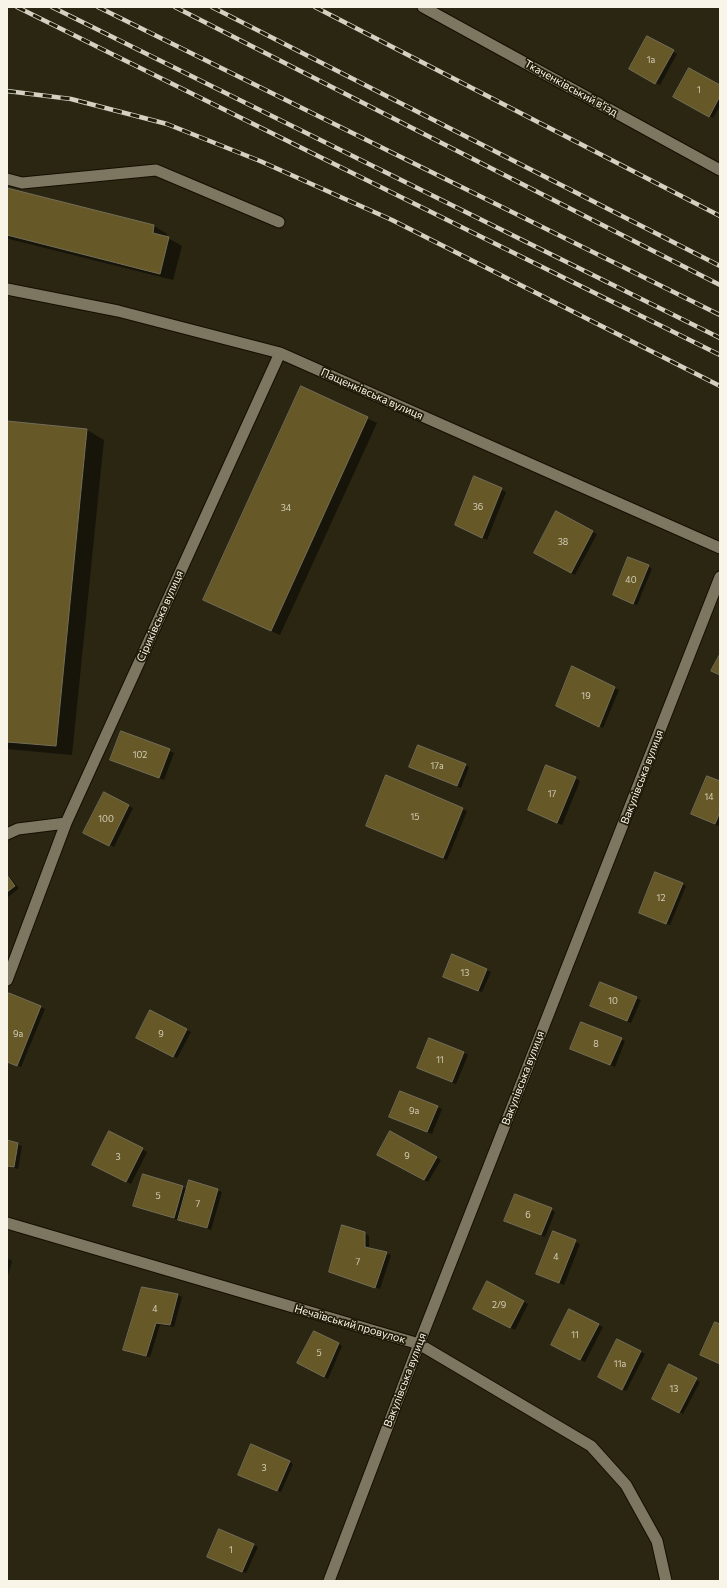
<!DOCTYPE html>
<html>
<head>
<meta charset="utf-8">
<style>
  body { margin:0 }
  #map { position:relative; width:727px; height:1588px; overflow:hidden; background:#2b2612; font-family:Commissioner,sans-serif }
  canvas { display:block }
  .frame { position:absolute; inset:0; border:8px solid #f8f5e8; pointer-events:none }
</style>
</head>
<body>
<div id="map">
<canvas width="727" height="1588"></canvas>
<div class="frame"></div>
</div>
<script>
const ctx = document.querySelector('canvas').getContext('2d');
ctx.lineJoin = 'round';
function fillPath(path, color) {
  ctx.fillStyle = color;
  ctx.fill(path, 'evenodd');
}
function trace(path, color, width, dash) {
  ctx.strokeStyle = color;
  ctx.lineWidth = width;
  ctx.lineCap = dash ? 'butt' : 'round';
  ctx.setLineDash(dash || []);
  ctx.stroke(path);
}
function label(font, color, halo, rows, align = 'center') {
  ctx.font = font + ' Commissioner,sans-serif';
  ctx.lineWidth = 3.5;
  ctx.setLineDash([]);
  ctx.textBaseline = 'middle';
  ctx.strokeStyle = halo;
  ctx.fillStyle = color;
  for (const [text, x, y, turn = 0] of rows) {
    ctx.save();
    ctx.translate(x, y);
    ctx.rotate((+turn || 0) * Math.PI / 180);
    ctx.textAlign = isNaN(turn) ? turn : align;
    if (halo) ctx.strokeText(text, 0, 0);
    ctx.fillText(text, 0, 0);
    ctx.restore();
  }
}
const shadow = new Path2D(`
  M648,37L677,54L660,85L630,69Z
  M720,86V106L713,118L674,97Z
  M7,189L154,226L167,234L166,237L182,246L173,280L9,239L7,238Z
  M302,387L377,423L280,635L213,604Z
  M7,422L87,430L104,440L72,755L7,749Z
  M475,477L506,492L487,540L460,527Z
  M556,513L597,534L575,575L535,553Z
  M648,566L652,569L637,605L618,597Z
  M614,688L619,690L603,728L562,708Z
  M122,733L174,753L164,780L111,760Z
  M465,765L469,767L461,788L415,769Z
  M387,777L467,811L447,860L371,828Z
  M575,778L580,781L562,825L533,812Z
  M720,783V824L719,826L696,816Z
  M104,793L133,808L114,847L88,835Z
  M7,874L19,888L7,898Z
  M682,884L686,886L670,925L644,914Z
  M487,970L491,972L482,992L448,979Z
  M10,994L45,1009L21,1067L7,1062V1000Z
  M636,998L641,1000L631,1023L591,1006Z
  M150,1011L191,1032L177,1058L141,1040Z
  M621,1039L625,1041L615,1067L576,1051Z
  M464,1053L468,1055L456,1084L422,1070Z
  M437,1107L442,1109L432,1134L395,1119Z
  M391,1132L441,1160L428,1182L379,1154Z
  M110,1133L147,1152L131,1184L98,1167Z
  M7,1141L22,1146L18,1169L7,1166Z
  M143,1175L183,1187L188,1190L190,1182L222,1192L211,1230L134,1206Z
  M551,1209L555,1212L545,1237L510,1223Z
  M553,1232L580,1244L564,1285L541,1276Z
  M364,1233L369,1236V1249L391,1255L380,1289L330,1272Z
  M7,1258L12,1261L7,1279Z
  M487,1283L528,1304L515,1330L474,1308Z
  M178,1295L182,1297L174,1327L160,1325L150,1357L129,1352L125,1350Z
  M570,1310L603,1327L585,1362L552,1345Z
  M618,1340L645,1354L626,1391L599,1377Z
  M338,1343L342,1346L328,1379L299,1363Z
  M670,1366L700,1382L683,1414L653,1398Z
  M289,1462L293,1464L281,1492L244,1477Z
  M220,1530L258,1547L246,1573L208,1557Z`);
const building = new Path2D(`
  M647,36L674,50L655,84L629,69Z
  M689,68L720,85V96L709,117L673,97Z
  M7,188L154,225L153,233L169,237L160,274L7,235Z
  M301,386L368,417L271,631L203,600Z
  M7,421L87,429L56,746L7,742Z
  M474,476L502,488L482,538L455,525Z
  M556,511L593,531L571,573L534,553Z
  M628,557L649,565L633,604L613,595Z
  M720,654V675L711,671Z
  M572,666L615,687L599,727L556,706Z
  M121,731L170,749L159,778L110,760Z
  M418,745L466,764L457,786L409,767Z
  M546,765L576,777L557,823L528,810Z
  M386,775L463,808L443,858L366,826Z
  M707,776L720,781V812L715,824L691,814Z
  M104,792L129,805L109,846L83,833Z
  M655,872L683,883L666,924L639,913Z
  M7,875L15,886L7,892Z
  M452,954L487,969L478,991L443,977Z
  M600,982L637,997L627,1021L590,1006Z
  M9,993L41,1006L17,1066L7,1062V998Z
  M150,1010L187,1029L173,1057L136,1038Z
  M581,1022L622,1038L610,1065L570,1049Z
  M429,1038L464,1052L452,1082L417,1068Z
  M400,1091L438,1106L427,1132L389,1117Z
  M109,1131L143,1148L126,1182L92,1165Z
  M390,1131L437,1157L424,1180L377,1155Z
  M7,1140L18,1143L14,1167L7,1166Z
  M143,1174L183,1186L174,1218L133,1206Z
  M189,1180L218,1189L207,1228L178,1220Z
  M515,1194L552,1208L541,1235L504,1221Z
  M342,1225L365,1232V1247L387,1252L375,1288L329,1272Z
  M553,1231L576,1240L559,1283L536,1274Z
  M487,1281L524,1301L510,1328L473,1309Z
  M142,1287L178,1294L170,1325L156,1323L146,1356L123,1350Z
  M569,1309L599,1324L580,1360L551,1345Z
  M715,1322L720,1324V1364L700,1355Z
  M314,1331L339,1343L324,1377L297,1363Z
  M617,1339L641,1351L622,1390L598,1377Z
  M669,1364L697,1378L679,1413L652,1399Z
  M251,1444L290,1461L277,1491L238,1475Z
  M219,1529L254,1544L242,1572L207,1557Z`);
const service = new Path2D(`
  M7,179L22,183L156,170L279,222`);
const minor = new Path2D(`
  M423,7L720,170
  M7,289L118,311L280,353L720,548
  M7,834L18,829L66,823L280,353
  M7,980L66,823
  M7,1223L419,1344L591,1446L626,1485L657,1541L666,1581
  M329,1581L419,1344L720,577`);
const rail = new Path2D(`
  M17,7L720,355
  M52,7L720,338
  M98,7L720,315
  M175,7L720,285
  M212,7L720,266
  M315,7L720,216
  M7,91L71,99L167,124L260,161L392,220L720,386`);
const numberNames = [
  ["1а",651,60],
  ["1",699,90],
  ["36",478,507],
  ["34",286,508],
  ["38",563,542],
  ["40",631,580],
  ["19",586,696],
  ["102",140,755],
  ["17а",437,766],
  ["17",552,794],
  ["14",709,797],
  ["15",415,817],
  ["100",106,819],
  ["12",661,898],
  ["13",465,973],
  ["10",613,1001],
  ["9а",18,1034],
  ["9",161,1034],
  ["8",596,1044],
  ["11",440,1060],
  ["9а",414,1111],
  ["9",407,1156],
  ["3",118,1157],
  ["5",158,1196],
  ["7",198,1204],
  ["6",528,1215],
  ["4",556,1257],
  ["7",358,1262],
  ["2/9",499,1305],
  ["4",155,1309],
  ["11",575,1335],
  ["5",319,1353],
  ["11а",620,1364],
  ["13",674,1389],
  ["3",264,1468],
  ["1",231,1550]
];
const streetNames = [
  ["Ткаченківський в'їзд",571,88,29],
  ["Пащенківська вулиця",372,394,24],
  ["Сіриківська вулиця",160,616,-66],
  ["Вакулівська вулиця",642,777,-69],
  ["Вакулівська вулиця",523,1078,-69],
  ["Нечаївський провулок",350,1324,16],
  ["Вакулівська вулиця",405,1380,-69]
];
fillPath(shadow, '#0007');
fillPath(building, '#665927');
trace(building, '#736d58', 1);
trace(service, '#140f00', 13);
trace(minor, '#140f00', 13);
trace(service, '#7d7761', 11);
trace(minor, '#7d7761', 11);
trace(rail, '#d4d1c2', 4.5);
trace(rail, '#211c09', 3, [9]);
label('9px', '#d4ceb8', null, numberNames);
label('11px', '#f8f5e8', '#211c09', streetNames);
</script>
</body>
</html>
